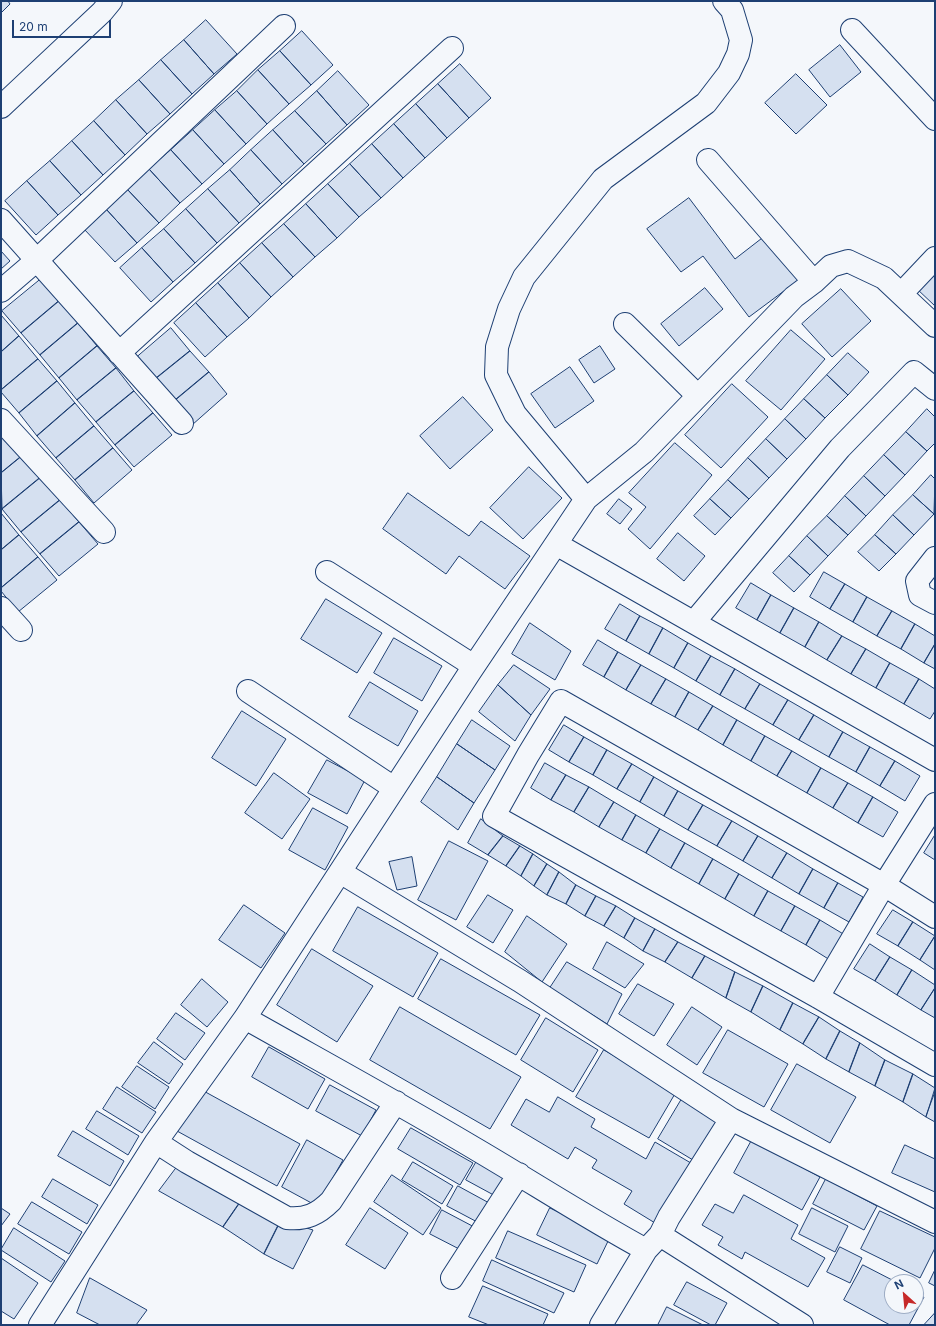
<!DOCTYPE html>
<html>
<head>
<meta charset="utf-8">
<style>
  body { margin:0 }
  #map { position:relative; width:936px; height:1326px; overflow:hidden; background:#f4f7fb; font-family:Inter,sans-serif }
  canvas { display:block }
  .frame { position:absolute; inset:0; border:2px solid #1d3f73; pointer-events:none }
  .north { position:absolute; left:884px; top:1274px; width:40px; height:40px; box-sizing:border-box; background:#f4f7fb; border:1px solid #9eadc5; border-radius:50%; rotate:333deg; font-size:11px; font-weight:700; line-height:16px; text-align:center; color:#1d3f73 }
  .north::after { content:''; display:block; margin:auto; width:14px; height:18px; background:#c62828; clip-path:polygon(50% 0,100% 100%,50% 72%,0 100%) }
  .scale { position:absolute; left:12px; top:20px; width:99px; height:18px; box-sizing:border-box; border:2px solid #1d3f73; border-top:0; padding-left:5px; font-size:12px; line-height:14px; white-space:nowrap; color:#1d3f73; -webkit-text-stroke:3px #f4f7fb; paint-order:stroke }
</style>
</head>
<body>
<div id="map">
<canvas width="936" height="1326"></canvas>
<div class="frame"></div>
<div class="north">N</div>
<div class="scale">20 m</div>
</div>
<script>
const ctx = document.querySelector('canvas').getContext('2d');
ctx.lineJoin = 'round';
function fillPath(path, color) {
  ctx.fillStyle = color;
  ctx.fill(path, 'evenodd');
}
function trace(path, color, width, dash) {
  ctx.strokeStyle = color;
  ctx.lineWidth = width;
  ctx.lineCap = dash ? 'butt' : 'round';
  ctx.setLineDash(dash || []);
  ctx.stroke(path);
}
const building = new Path2D(`
  M1,1H8L10,4L1,13Z
  M206,20L237,54L214,74L184,40Z
  M302,31L333,65L311,85L280,51Z
  M184,40L214,74L192,94L161,60Z
  M840,45L861,72L830,97L809,70Z
  M280,51L311,85L289,104L258,70Z
  M161,60L192,94L170,114L139,80Z
  M460,64L491,98L469,118L438,84Z
  M258,70L289,104L267,124L237,91Z
  M338,71L369,105L347,125L317,91Z
  M796,74L827,105L796,134L765,103Z
  M139,80L170,114L147,134L116,100Z
  M438,84L469,118L447,138L416,104Z
  M237,91L267,124L246,144L215,110Z
  M317,91L347,125L326,144L295,111Z
  M116,100L147,134L125,155L94,121Z
  M416,104L447,138L425,158L394,124Z
  M215,110L246,144L224,164L193,130Z
  M295,111L326,144L304,164L273,130Z
  M94,121L125,155L103,175L72,141Z
  M394,124L425,158L403,178L372,144Z
  M193,130L224,164L202,184L171,150Z
  M273,130L304,164L282,184L251,150Z
  M72,141L103,175L81,195L50,161Z
  M372,144L403,178L381,198L350,164Z
  M171,150L202,184L180,203L149,169Z
  M251,150L282,184L260,204L230,170Z
  M50,161L81,195L58,215L27,181Z
  M350,164L381,198L359,217L328,184Z
  M149,169L180,203L159,223L127,189Z
  M230,170L260,204L239,223L208,189Z
  M27,181L58,215L36,235L5,201Z
  M328,184L359,217L337,238L306,204Z
  M127,189L159,223L137,243L106,209Z
  M208,189L239,223L217,243L186,209Z
  M689,198L735,259L766,235L800,279L749,317L703,256L681,272L647,229Z
  M306,204L337,238L315,257L284,224Z
  M106,209L137,243L115,262L84,229Z
  M186,209L217,243L195,263L164,229Z
  M284,224L315,257L293,277L262,243Z
  M164,229L195,263L173,282L142,248Z
  M262,243L293,277L271,297L240,263Z
  M142,248L173,282L151,302L120,268Z
  M1,251L10,261L1,269Z
  M240,263L271,297L249,318L218,283Z
  M935,269V306L916,288Z
  M41,279L59,301L21,333L2,311Z
  M218,283L249,318L227,337L196,303Z
  M705,288L723,309L679,346L661,324Z
  M841,289L871,321L832,357L802,324Z
  M59,301L78,323L40,355L21,333Z
  M196,303L227,337L205,357L174,323Z
  M1,315L19,336L1,352Z
  M78,323L97,346L59,378L40,355Z
  M171,328L190,351L154,380L136,358Z
  M791,330L825,359L781,410L746,381Z
  M19,336L38,359L1,390V352Z
  M97,346L116,368L77,400L59,378Z
  M600,346L615,369L594,383L579,360Z
  M190,351L209,372L173,402L154,380Z
  M848,353L869,372L848,395L827,375Z
  M38,359L57,381L19,413L1,392V390Z
  M570,367L594,401L555,428L531,394Z
  M116,368L134,391L96,422L77,400Z
  M209,372L227,394L192,425L173,402Z
  M827,375L848,395L825,418L804,399Z
  M57,381L75,403L37,436L19,413Z
  M732,384L768,417L721,468L685,435Z
  M134,391L153,413L115,445L96,422Z
  M463,397L493,430L450,469L420,436Z
  M804,399L825,418L806,439L785,419Z
  M75,403L94,426L56,458L37,436Z
  M927,409L935,417V443L927,451L906,432Z
  M153,413L172,435L134,467L115,445Z
  M785,419L806,439L787,459L766,439Z
  M94,426L113,448L75,480L56,458Z
  M906,432L927,451L905,475L884,455Z
  M1,435L23,455L1,473Z
  M766,439L787,459L769,478L748,458Z
  M675,443L712,475L650,549L628,529L646,507L629,493Z
  M113,448L132,470L94,503L75,480Z
  M23,455L41,477L2,509L1,473Z
  M884,455L905,475L885,496L864,476Z
  M748,458L769,478L749,499L728,480Z
  M529,467L562,498L523,539L490,508Z
  M931,475L935,479L934,514L913,495Z
  M864,476L885,496L866,516L845,496Z
  M41,477L60,500L21,532L2,509Z
  M728,480L749,499L731,518L710,499Z
  M408,493L469,536L481,521L530,556L505,589L459,556L446,574L383,529Z
  M913,495L934,514L914,535L893,515Z
  M845,496L866,516L848,535L827,516Z
  M619,499L632,509L620,524L607,514Z
  M710,499L731,518L715,535L694,516Z
  M60,500L79,522L40,554L21,532Z
  M1,513L19,535L1,550Z
  M893,515L914,535L896,554L875,535Z
  M827,516L848,535L828,556L807,536Z
  M79,522L98,544L59,576L40,554Z
  M678,533L705,556L684,581L657,559Z
  M19,535L38,557L1,588V550Z
  M875,535L896,554L879,571L858,552Z
  M807,536L828,556L810,575L789,556Z
  M789,556L810,575L794,592L773,573Z
  M38,557L57,580L18,612L1,591V588Z
  M824,572L845,584L830,609L810,597Z
  M751,583L771,595L757,620L736,608Z
  M845,584L867,597L853,622L830,609Z
  M771,595L794,608L780,633L757,620Z
  M867,597L892,611L877,636L853,622Z
  M326,599L382,633L357,673L301,639Z
  M620,604L640,616L626,641L605,629Z
  M794,608L819,622L805,647L780,633Z
  M892,611L915,624L901,649L877,636Z
  M640,616L663,628L649,654L626,641Z
  M819,622L842,636L827,660L805,647Z
  M530,623L571,651L555,680L512,654Z
  M915,624L935,636V644L924,663L901,649Z
  M663,628L688,643L674,668L649,654Z
  M842,636L866,649L851,674L827,660Z
  M394,638L442,666L422,701L374,673Z
  M598,640L618,652L604,677L583,665Z
  M688,643L711,656L696,681L674,668Z
  M935,644V669L924,663Z
  M866,649L890,663L876,688L851,674Z
  M618,652L641,665L626,690L604,677Z
  M711,656L735,669L720,695L696,681Z
  M890,663L919,679L904,704L876,688Z
  M514,665L550,689L531,715L498,685Z
  M641,665L666,679L651,704L626,690Z
  M735,669L760,684L745,709L720,695Z
  M666,679L689,692L675,717L651,704Z
  M919,679L935,689V711L930,719L904,704Z
  M370,682L418,711L398,746L349,717Z
  M760,684L788,700L773,725L745,709Z
  M498,685L531,715L515,741L479,712Z
  M689,692L713,706L698,730L675,717Z
  M788,700L814,715L799,740L773,725Z
  M713,706L737,720L723,745L698,730Z
  M242,711L286,739L256,786L212,758Z
  M814,715L843,732L829,757L799,740Z
  M472,720L510,746L495,770L457,744Z
  M737,720L765,736L751,761L723,745Z
  M564,725L584,737L569,762L549,750Z
  M843,732L870,747L856,772L829,757Z
  M765,736L792,751L777,776L751,761Z
  M584,737L607,750L593,775L569,762Z
  M457,744L495,770L474,803L437,777Z
  M870,747L895,761L880,786L856,772Z
  M607,750L632,764L617,789L593,775Z
  M792,751L821,768L807,793L777,776Z
  M327,760L365,780L347,814L308,793Z
  M895,761L920,776L905,801L880,786Z
  M545,763L566,775L551,800L531,788Z
  M632,764L654,777L640,802L617,789Z
  M821,768L848,783L833,808L807,793Z
  M274,773L310,799L282,839L245,813Z
  M566,775L589,787L574,812L551,800Z
  M437,777L474,803L458,830L421,802Z
  M654,777L678,791L664,816L640,802Z
  M848,783L873,797L858,823L833,808Z
  M589,787L614,802L599,827L574,812Z
  M678,791L703,805L688,830L664,816Z
  M873,797L898,812L883,837L858,823Z
  M614,802L636,815L622,840L599,827Z
  M703,805L732,821L717,846L688,830Z
  M313,808L348,827L325,870L289,850Z
  M636,815L660,829L646,853L622,840Z
  M481,819L503,836L488,855L468,843Z
  M732,821L758,836L743,861L717,846Z
  M660,829L685,843L671,868L646,853Z
  M935,835V860L924,853Z
  M503,836L520,846L506,866L488,855Z
  M758,836L787,853L772,878L743,861Z
  M449,841L488,861L456,920L418,900Z
  M685,843L713,859L699,884L671,868Z
  M520,846L533,854L521,876L506,866Z
  M787,853L813,869L799,894L772,878Z
  M533,854L547,864L534,886L521,876Z
  M412,857L417,886L397,890L389,862Z
  M713,859L739,874L725,899L699,884Z
  M547,864L559,872L547,895L534,886Z
  M813,869L838,883L824,908L799,894Z
  M559,872L576,885L566,904L547,895Z
  M739,874L768,891L754,916L725,899Z
  M838,883L863,897L849,922L824,908Z
  M576,885L596,896L585,916L566,904Z
  M768,891L795,906L781,931L754,916Z
  M488,895L513,910L493,943L467,927Z
  M596,896L616,906L604,926L585,916Z
  M244,905L285,933L261,968L219,940Z
  M616,906L635,918L624,938L604,926Z
  M795,906L820,920L806,945L781,931Z
  M358,907L438,953L413,997L333,951Z
  M893,910L913,922L898,946L877,934Z
  M527,916L567,944L542,982L505,952Z
  M635,918L655,929L643,951L624,938Z
  M820,920L845,935L830,960L806,945Z
  M913,922L935,936L920,960L898,946Z
  M655,929L678,942L665,962L643,951Z
  M935,936V970L920,960Z
  M607,942L644,964L625,988L593,969Z
  M678,942L705,956L692,978L665,962Z
  M870,944L890,957L875,981L854,969Z
  M312,949L373,986L337,1042L277,1005Z
  M705,956L735,972L726,998L692,978Z
  M890,957L912,970L897,995L875,981Z
  M441,959L540,1015L516,1055L418,999Z
  M567,962L622,994L607,1024L550,988Z
  M912,970L935,985V988L921,1010L897,995Z
  M735,972L763,986L751,1012L726,998Z
  M202,979L228,1002L207,1027L181,1005Z
  M638,984L674,1004L654,1036L619,1014Z
  M763,986L793,1003L780,1030L751,1012Z
  M935,988V1018L921,1010Z
  M793,1003L819,1017L803,1044L780,1030Z
  M400,1007L521,1077L490,1129L370,1060Z
  M692,1007L722,1027L697,1065L667,1045Z
  M176,1013L205,1033L185,1060L157,1039Z
  M819,1017L840,1031L826,1059L803,1044Z
  M546,1018L598,1050L573,1092L521,1060Z
  M728,1030L788,1064L764,1107L703,1073Z
  M840,1031L860,1043L849,1072L826,1059Z
  M154,1042L183,1064L169,1084L138,1063Z
  M860,1043L885,1060L875,1086L849,1072Z
  M269,1047L325,1079L308,1109L252,1077Z
  M604,1050L676,1092L649,1138L576,1097Z
  M885,1060L913,1074L903,1102L875,1086Z
  M797,1064L856,1097L830,1143L771,1110Z
  M137,1066L169,1087L155,1109L122,1087Z
  M913,1074L935,1088L926,1117L903,1102Z
  M330,1085L376,1110L362,1136L316,1111Z
  M117,1087L156,1112L142,1133L103,1109Z
  M200,1089L300,1144L277,1186L177,1131Z
  M935,1092V1122L926,1117Z
  M558,1097L595,1119L591,1127L646,1159L655,1142L696,1166L660,1226L624,1204L632,1191L592,1168L597,1160L575,1147L568,1159L511,1125L526,1099L549,1112Z
  M683,1097L723,1120L698,1163L658,1139Z
  M97,1111L139,1136L128,1155L86,1129Z
  M411,1128L473,1163L460,1185L398,1149Z
  M73,1131L124,1161L110,1186L58,1156Z
  M307,1140L343,1160L317,1206L282,1187Z
  M752,1140L820,1177L802,1210L734,1173Z
  M905,1145L935,1159V1192L892,1173Z
  M478,1159L512,1178L501,1199L466,1180Z
  M413,1162L453,1186L442,1204L402,1180Z
  M180,1163L243,1198L223,1227L159,1191Z
  M392,1175L441,1208L423,1235L374,1202Z
  M53,1179L98,1205L87,1224L42,1197Z
  M826,1179L877,1206L864,1230L813,1204Z
  M458,1186L491,1204L481,1224L447,1206Z
  M744,1195L798,1225L791,1239L825,1258L808,1287L745,1252L742,1259L718,1245L723,1237L702,1225L715,1204L733,1213Z
  M243,1198L281,1220L264,1254L223,1227Z
  M32,1202L82,1232L69,1254L18,1224Z
  M1,1208L10,1214L1,1226Z
  M370,1208L408,1233L385,1269L346,1245Z
  M550,1208L610,1237L597,1264L537,1235Z
  M812,1208L848,1226L835,1252L799,1234Z
  M442,1210L478,1229L465,1252L430,1234Z
  M880,1211L935,1237V1248L920,1278L861,1249Z
  M281,1220L313,1230L293,1269L264,1254Z
  M14,1228L65,1261L51,1282L1,1250Z
  M508,1231L586,1265L574,1292L496,1258Z
  M840,1247L862,1258L850,1283L827,1272Z
  M1,1258L38,1283L14,1319L1,1311Z
  M492,1260L564,1293L554,1313L483,1281Z
  M863,1265L896,1282H892V1306H916V1293L924,1297L909,1325H890L844,1300Z
  M935,1270V1286L929,1283Z
  M90,1278L147,1310L136,1325H100L77,1313Z
  M687,1282L727,1303L715,1325H711L674,1305Z
  M483,1286L548,1314L543,1325H489L469,1317Z
  M667,1307L703,1325H658Z
  M935,1313V1325H924Z`);
const street = new Path2D(`
  M852,30L935,119
  M1,107L102,12L111,1
  M708,160L814,282
  M1,220L182,423
  M1,291L37,260L284,26
  M901,294L935,258
  M625,324L698,396
  M119,353L452,48
  M1,420L104,532
  M586,499L515,414L496,375L497,347L509,309L524,277L603,179L706,103L729,73L738,54L741,40L732,10L724,1
  M556,544L935,760
  M935,558L917,581L920,595L935,603
  M327,572L474,666
  M1,608L21,630
  M694,622L840,448L914,372L935,389
  M248,691L394,788
  M935,917L884,885L561,701L528,755L494,816L818,997L935,1065
  M818,997L884,885L935,804
  M245,1018C323,1062 402,1105 479,1151C535,1184 589,1219 646,1250L660,1235L669,1217L731,1119L520,981L340,872
  M731,1119L935,1222
  M156,1142L187,1162L287,1218C306,1220 318,1214 331,1201L396,1102
  M660,1235L802,1325
  M452,1278L519,1174
  M40,1325L156,1142L245,1018L470,672L586,499L644,452L794,297L814,282L831,266L848,261L884,278L935,326
  M601,1325L646,1250`);
fillPath(building, '#d5e0f0');
trace(building, '#1d3f73', 1);
trace(street, '#1d3f73', 24);
trace(street, '#f4f7fb', 22);
</script>
</body>
</html>
